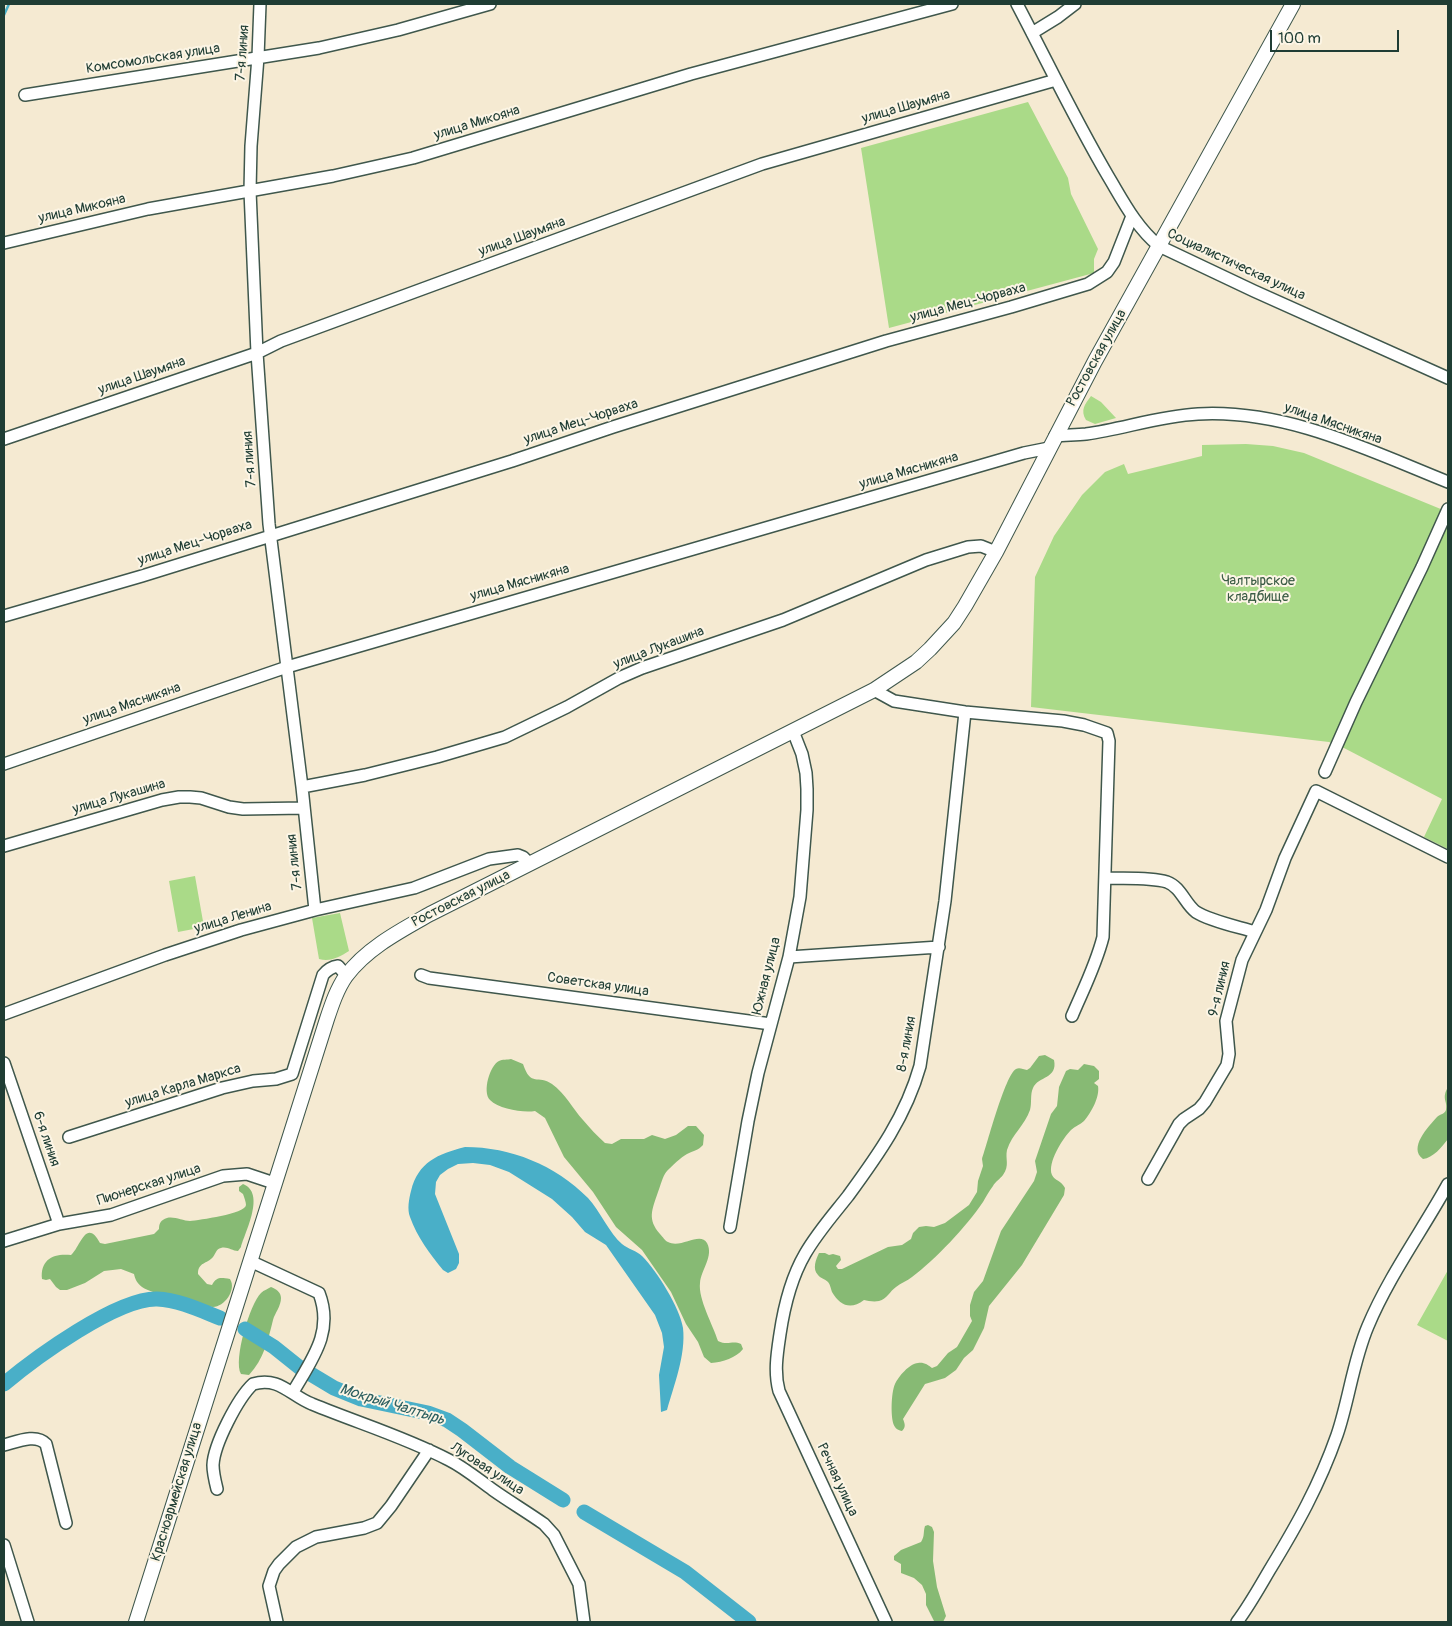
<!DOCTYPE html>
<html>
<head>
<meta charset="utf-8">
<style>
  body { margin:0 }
  #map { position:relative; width:1452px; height:1626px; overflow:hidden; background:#f5ead2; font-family:Pangolin,sans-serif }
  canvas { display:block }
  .frame { position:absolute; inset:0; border:5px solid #1f3d34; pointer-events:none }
  .scale { position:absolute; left:1270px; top:30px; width:129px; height:22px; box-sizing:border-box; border:2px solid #1f3d34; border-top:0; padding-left:6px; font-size:15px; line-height:18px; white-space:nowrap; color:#1f3d34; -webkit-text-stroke:4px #fcf5e5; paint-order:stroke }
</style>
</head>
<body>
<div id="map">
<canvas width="1452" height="1626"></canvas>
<div class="frame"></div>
<div class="scale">100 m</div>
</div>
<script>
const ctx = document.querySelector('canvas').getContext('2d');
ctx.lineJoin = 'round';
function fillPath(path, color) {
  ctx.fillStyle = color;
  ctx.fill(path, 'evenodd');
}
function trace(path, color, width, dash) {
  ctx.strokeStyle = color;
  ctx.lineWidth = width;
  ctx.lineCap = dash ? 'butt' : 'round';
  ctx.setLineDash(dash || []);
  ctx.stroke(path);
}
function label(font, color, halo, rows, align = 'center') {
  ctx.font = font + ' Pangolin,sans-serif';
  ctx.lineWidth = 4;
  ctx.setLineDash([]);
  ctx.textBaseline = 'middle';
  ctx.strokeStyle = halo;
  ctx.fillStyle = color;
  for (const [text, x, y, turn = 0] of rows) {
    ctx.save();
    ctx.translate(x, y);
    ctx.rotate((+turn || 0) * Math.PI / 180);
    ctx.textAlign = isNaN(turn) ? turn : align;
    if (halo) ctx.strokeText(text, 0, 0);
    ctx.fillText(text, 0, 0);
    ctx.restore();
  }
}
const green = new Path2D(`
  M1028,102L1068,178L1071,194L1098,249L1094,259V273L889,328L861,148Z
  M1091,396L1101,402L1116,418L1095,424L1086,420C1080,410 1085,404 1091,396Z
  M1246,444L1273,446L1304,453L1448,512V849L1424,837L1442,799L1344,748L1329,742L1031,707L1035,577L1054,536L1082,495L1105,472L1124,464L1128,474L1202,456V445Z
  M195,876L204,927L178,932L169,881Z
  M340,913L349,951C339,957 331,962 319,959L312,918Z
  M1448,1270V1341L1417,1325Z`);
const forest = new Path2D(`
  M1045,1055L1054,1060C1058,1079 1038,1076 1033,1088C1030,1094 1032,1103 1030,1110C1025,1125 1012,1134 1007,1150C1005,1159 1010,1165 1003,1175C1000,1179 995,1182 993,1186C989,1191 986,1197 983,1202C966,1227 936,1259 912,1277C907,1281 901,1283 896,1287C890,1291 887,1299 879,1301C874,1302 868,1301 864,1300C851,1310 840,1306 832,1292C831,1289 830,1284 828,1282C825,1279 820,1278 818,1275C812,1269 816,1259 819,1253H825L829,1255L833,1254L840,1256L841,1260L836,1266L838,1269H842L888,1247L902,1245L911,1239L913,1233L919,1227L926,1226L934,1227L945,1223L969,1205L977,1192L978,1181L983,1166L982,1159C987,1145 1005,1075 1016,1069C1019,1067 1023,1069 1027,1070L1030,1068L1039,1056Z
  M511,1059L523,1064C531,1088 538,1074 552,1084C565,1093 573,1109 583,1120C590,1128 597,1136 605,1143L612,1144L621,1139H644L652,1135L665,1139L676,1135L688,1126H696L704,1135L703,1145C697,1151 695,1150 687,1154C681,1157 672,1166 667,1171C662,1177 661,1185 658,1192C652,1210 647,1219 660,1234C663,1237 665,1241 668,1242C681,1249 700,1231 707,1243C714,1256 701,1270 700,1283C698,1299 713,1325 718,1341C728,1346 732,1340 741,1344L743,1349C736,1358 723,1362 711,1363L704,1357L698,1342L686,1324L671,1292L642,1250L616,1227L593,1192L564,1157L545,1118L535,1111C523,1113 499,1109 490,1100C482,1092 490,1065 499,1061C502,1059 508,1060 511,1059Z
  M1084,1064L1094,1066L1099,1071V1079L1094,1083L1098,1086C1100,1097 1091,1113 1084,1121C1080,1125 1075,1126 1071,1130C1063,1138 1047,1163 1052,1175C1055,1181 1061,1180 1065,1188L1064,1195L1022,1265L989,1306L984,1328L973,1350L964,1358L956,1370L945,1378L925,1384L903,1419C905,1424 906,1427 902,1431C899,1430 897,1430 895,1427C890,1421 891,1392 895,1384C899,1376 909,1364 918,1363C924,1362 928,1365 932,1368L937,1366L948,1353L957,1347L972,1321L970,1316V1305L974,1292L983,1281L1001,1231L1034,1181L1037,1172L1035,1161L1051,1114L1057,1106L1059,1087L1066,1071L1070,1069L1078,1070Z
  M1448,1087V1139C1442,1147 1433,1158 1423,1159C1408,1148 1428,1127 1437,1117C1440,1114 1445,1114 1446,1110C1448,1101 1441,1099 1448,1087Z
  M243,1184C266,1193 245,1232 241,1247L238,1251C232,1251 227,1246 221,1248C216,1249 216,1253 213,1257C207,1264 198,1262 198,1274L207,1284L212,1285C217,1276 221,1278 230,1279C237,1290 224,1307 213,1307C207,1307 203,1304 198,1302C183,1298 154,1295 142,1287C137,1283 135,1279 134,1274L121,1269L104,1271L85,1283L67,1290H60L56,1287L50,1279L46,1280L42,1279C40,1259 54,1253 71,1255C80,1248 86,1217 100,1243L105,1244L154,1234L159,1229C159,1223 161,1220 167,1218C174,1216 183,1221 190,1221C199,1220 245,1214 246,1205C246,1202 244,1197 243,1194L239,1191V1187Z
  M271,1287C276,1289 281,1292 281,1298C281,1306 275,1313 273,1320C268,1340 264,1359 249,1375L241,1374C233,1360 250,1304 261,1293C264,1290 268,1289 271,1287Z
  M928,1525L932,1527L934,1532L933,1561L937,1587L946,1616L943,1622L934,1621L926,1605V1594L922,1585L914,1578L901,1573V1564L894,1560V1556L901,1550L921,1542C925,1536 923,1532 925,1526Z`);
const water = new Path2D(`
  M465,1147C511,1147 555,1165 588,1198C600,1211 610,1234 622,1244C628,1249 637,1251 642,1256C657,1271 680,1308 683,1328C686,1355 674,1385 667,1410L661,1412L659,1375L664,1347L662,1333L655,1315L606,1245L585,1232L572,1217L552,1199L509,1172L490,1165L473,1163L458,1164L448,1169L440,1175L436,1182L435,1194L459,1254V1263L456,1269L448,1273L443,1270C430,1254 417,1237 410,1217C407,1209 409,1199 411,1191C418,1162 438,1154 465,1147Z`);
const stream = new Path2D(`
  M4,15L9,4`);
const river = new Path2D(`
  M245,1329L274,1347L299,1367L334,1388L361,1399L428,1413L447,1420L462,1430L510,1467L563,1500
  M4,1384C35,1358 117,1298 157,1299C179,1300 200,1310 220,1318
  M584,1512L685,1572L749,1622`);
const minor = new Path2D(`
  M260,4L258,57L251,146L250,191L257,353L269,524L302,787L315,910
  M1017,4C1047,61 1075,120 1108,176C1123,201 1136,227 1159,246L1254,291L1448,378
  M1032,33L1058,17L1075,4
  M25,95L319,48L398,30L490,4
  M4,243L148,209L333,176L413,158L691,74L952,4
  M1055,436C1065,435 1076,435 1086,434C1123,429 1159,416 1198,414C1286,409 1368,450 1448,482
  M4,439L257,353L281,341L762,164L1056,80
  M4,616L142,576L512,461L613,427L886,341L1011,307L1088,284L1107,272L1114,262L1132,216
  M874,690L894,701L965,712L1063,721L1084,725L1107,733L1109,741L1108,773L1103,937C1096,965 1083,990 1072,1016
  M4,764L287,667L1024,453L1049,448
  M1325,772L1356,702L1422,567L1448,509
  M302,787L365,775L437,757L505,737L567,707L619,678L642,668L783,620L926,560L968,547L981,546L996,552
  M4,846L162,800L179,797H190L201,798L229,807L243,809L304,808
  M1105,878C1124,879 1149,877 1167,882C1181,887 1185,904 1196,912C1210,921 1239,927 1255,932
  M789,957L939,947
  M421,975L429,978L771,1024
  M4,1014L165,955L241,930L315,910L414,888L489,859L518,855L523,857L530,864
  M4,1063L59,1224
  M69,1137L222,1088L253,1081L276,1079L292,1074L323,975C327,970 331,967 338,966L347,976
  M1148,1179L1179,1124L1184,1119L1199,1109L1205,1102L1227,1065L1229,1054L1226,1021L1242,960L1266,910L1285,858L1316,791L1448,857
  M730,1227L748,1121L758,1073L789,957L800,897L807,810V789L806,773L802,754L793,731
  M4,1241L59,1224L111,1215L223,1176L247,1174L274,1183
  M250,1261L319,1293C334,1332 312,1359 293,1392
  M4,1445C16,1442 36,1433 46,1444L66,1523
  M217,1489C215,1481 213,1473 213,1465C214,1444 238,1398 253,1384C279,1376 291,1396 312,1404C358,1423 405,1437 449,1460C465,1468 479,1480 493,1490C510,1502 527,1512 544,1524L554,1535L579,1584L584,1622
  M4,1545L28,1622
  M277,1622L269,1586L274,1571L279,1564L296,1547L316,1537L364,1528L377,1523L391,1506L429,1450
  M886,1622L779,1391C774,1372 777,1354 780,1334C784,1307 791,1278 805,1254C817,1233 833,1215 848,1196C878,1155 906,1116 920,1066L945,901L965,712
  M1237,1622C1249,1606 1259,1588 1269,1571C1297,1525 1319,1486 1337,1435C1349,1400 1353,1361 1368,1326C1389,1276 1422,1231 1448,1184`);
const major = new Path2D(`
  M136,1622L327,1019C332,1004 337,989 346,976C367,948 400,931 430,914L874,690L916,662L930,649L954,623L965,606L996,552L1095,361L1293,4`);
const streetNames = [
  ["7-я линия",243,53,-86],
  ["Комсомольская улица",153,59,-9],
  ["улица Шаумяна",906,107,-16],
  ["улица Микояна",477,123,-17],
  ["улица Микояна",82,209,-13],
  ["улица Шаумяна",522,237,-20],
  ["Социалистическая улица",1236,265,25],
  ["улица Мец-Чорваха",968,303,-15],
  ["Ростовская улица",1097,358,-61],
  ["улица Шаумяна",142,376,-19],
  ["улица Мец-Чорваха",581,422,-18],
  ["улица Мясникяна",1333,424,19],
  ["7-я линия",250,459,-94],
  ["улица Мясникяна",909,471,-16],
  ["улица Мец-Чорваха",195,543,-18],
  ["улица Мясникяна",520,583,-16],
  ["улица Лукашина",659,648,-21],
  ["улица Мясникяна",132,704,-19],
  ["улица Лукашина",119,797,-16],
  ["7-я линия",295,862,-96],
  ["Ростовская улица",461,899,-27],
  ["улица Ленина",233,918,-17],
  ["Южная улица",767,976,-76],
  ["Советская улица",598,985,8],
  ["9-я линия",1220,989,-77],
  ["8-я линия",907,1044,-80],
  ["улица Карла Маркса",183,1086,-17],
  ["6-я линия",46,1139,71],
  ["Пионерская улица",149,1185,-18],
  ["Луговая улица",487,1469,33],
  ["Речная улица",837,1480,65],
  ["Красноармейская улица",177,1492,-73]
];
const parkNames = [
  ["Чалтырское",1258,581],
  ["кладбище",1258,597]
];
const waterNames = [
  ["Мокрый Чалтырь",392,1405,17]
];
fillPath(green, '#aada88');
fillPath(forest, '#87ba74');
fillPath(water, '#49afc8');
trace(stream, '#49afc8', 2.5);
trace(river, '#49afc8', 15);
trace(minor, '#3f574c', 14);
trace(major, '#3f574c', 16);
trace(minor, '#fff', 11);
trace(major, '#fff', 14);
label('14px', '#1f3d34', '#fcf5e5', streetNames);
label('14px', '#3b5c45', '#fcf5e5', parkNames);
label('italic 15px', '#2c5f60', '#fcf5e5', waterNames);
</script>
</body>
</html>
